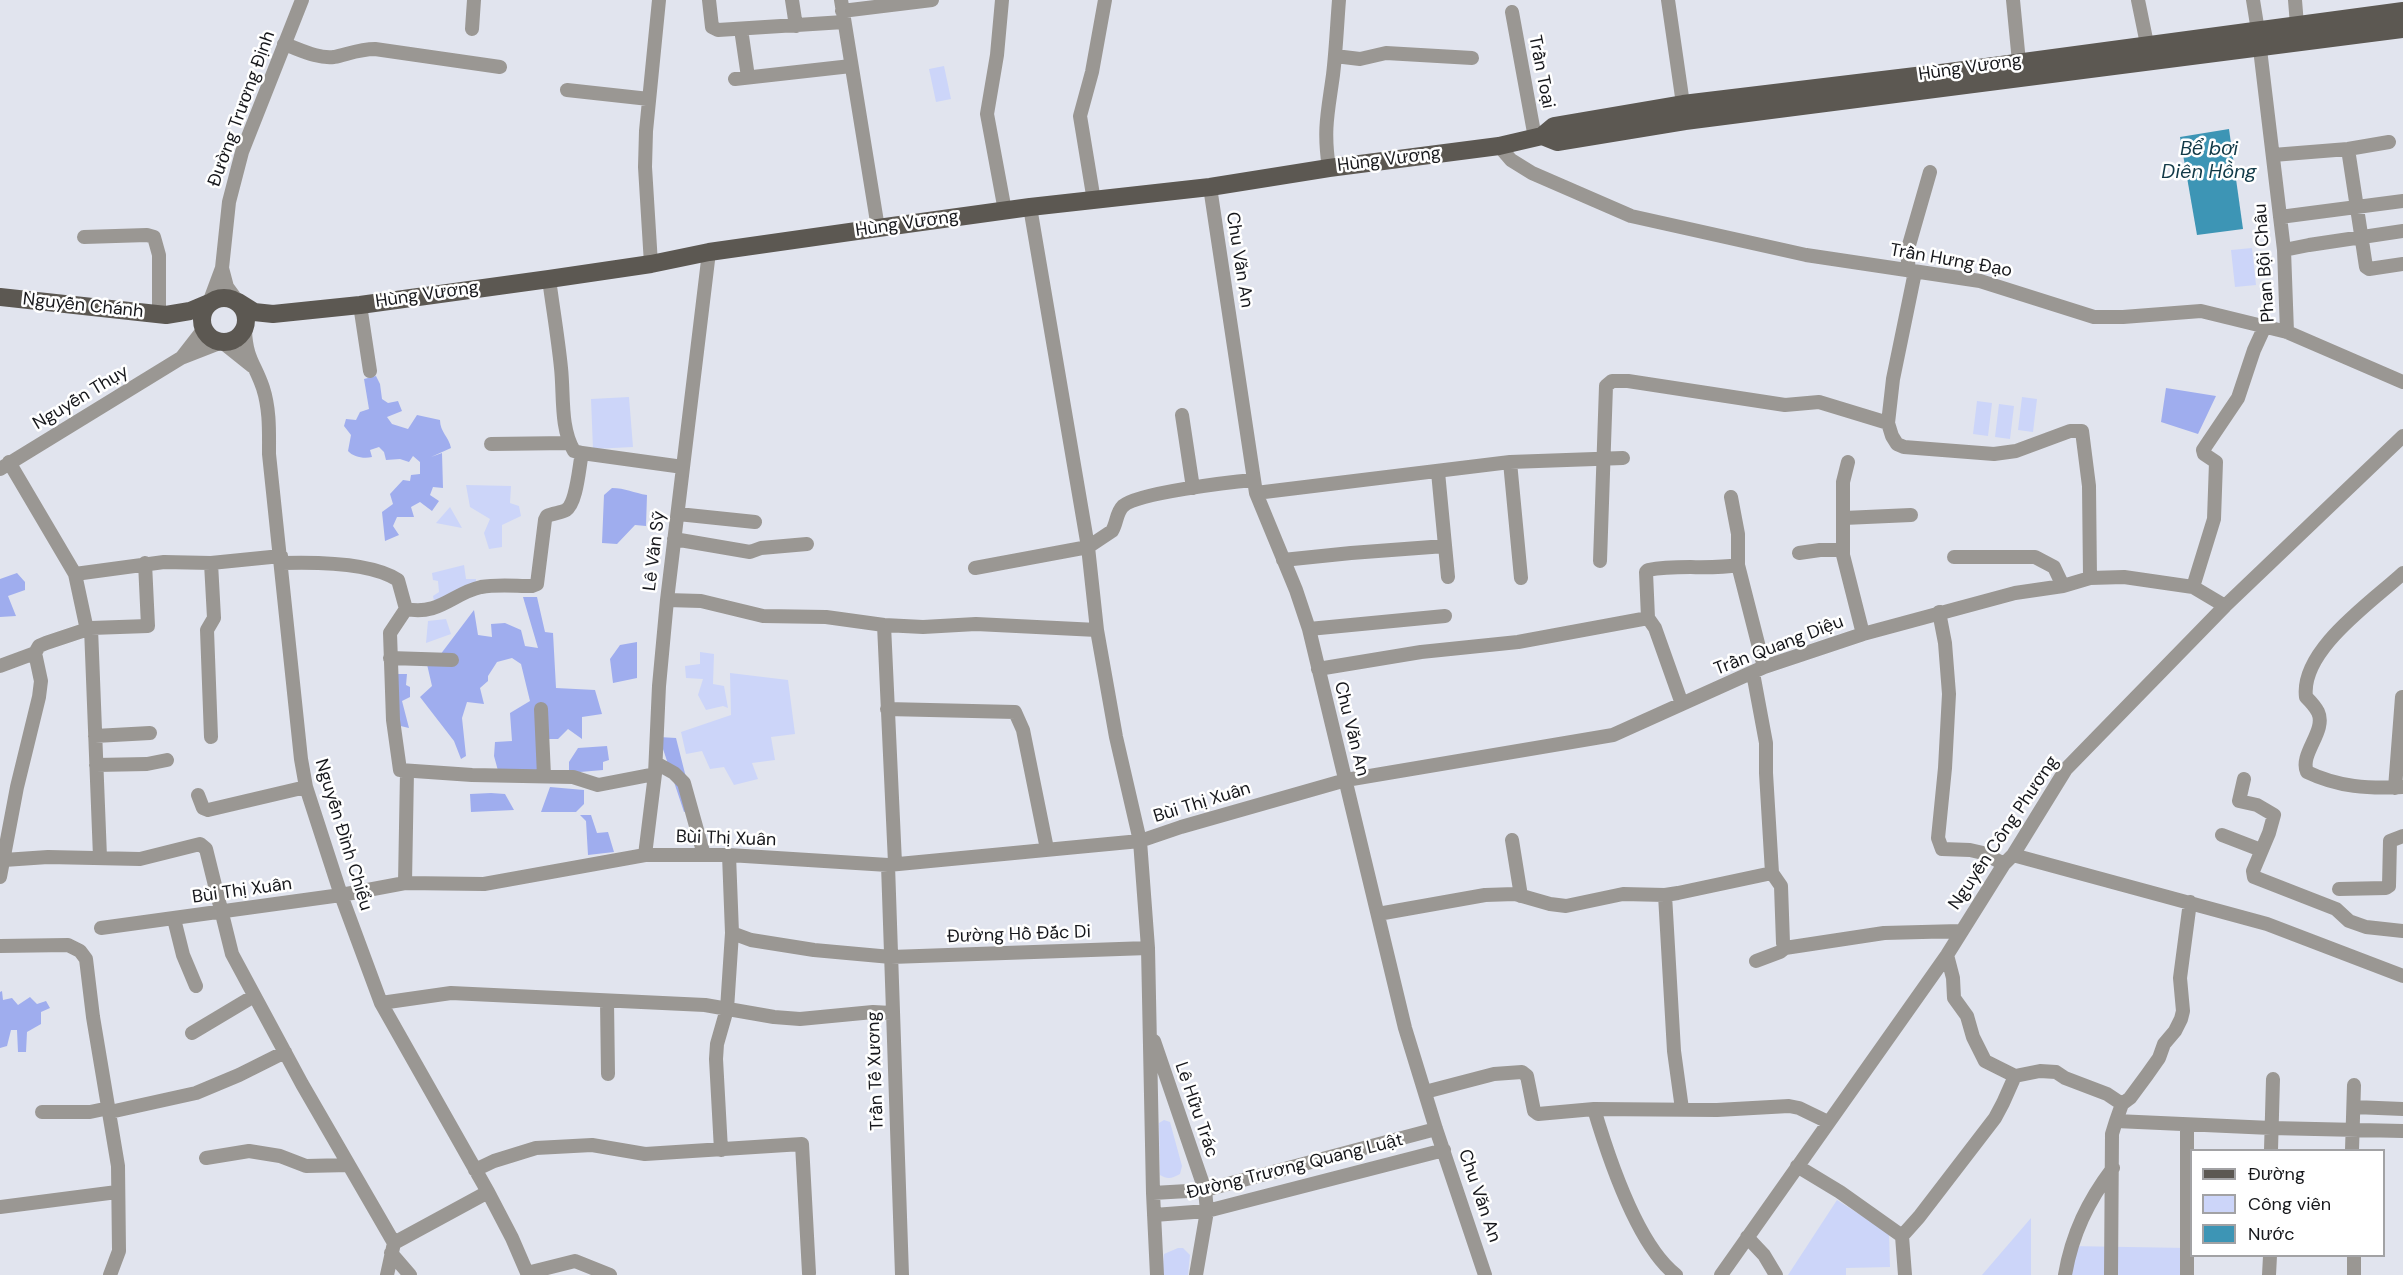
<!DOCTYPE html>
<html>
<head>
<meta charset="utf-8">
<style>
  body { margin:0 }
  #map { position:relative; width:2403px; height:1275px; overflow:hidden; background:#e1e4ee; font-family:"DM Sans",sans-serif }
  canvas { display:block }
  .legend { position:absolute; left:2190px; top:1149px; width:195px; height:108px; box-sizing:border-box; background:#fff; border:2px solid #a2a2a4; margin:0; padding:8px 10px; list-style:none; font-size:18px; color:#16171b }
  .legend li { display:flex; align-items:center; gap:12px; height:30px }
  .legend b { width:30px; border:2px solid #a2a2a4 }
</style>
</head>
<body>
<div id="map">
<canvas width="2403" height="1275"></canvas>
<ul class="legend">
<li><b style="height:8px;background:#5c5852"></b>Đường</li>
<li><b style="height:16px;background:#ccd5f9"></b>Công viên</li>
<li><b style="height:16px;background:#3d95b5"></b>Nước</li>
</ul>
</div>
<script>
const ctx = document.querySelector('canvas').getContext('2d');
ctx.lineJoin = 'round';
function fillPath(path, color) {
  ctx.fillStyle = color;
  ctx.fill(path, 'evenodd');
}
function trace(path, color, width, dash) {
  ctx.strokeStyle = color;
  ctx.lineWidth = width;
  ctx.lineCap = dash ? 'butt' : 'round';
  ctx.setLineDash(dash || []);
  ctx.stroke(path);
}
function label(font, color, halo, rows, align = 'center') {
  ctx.font = font + ' "DM Sans",sans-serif';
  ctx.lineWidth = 5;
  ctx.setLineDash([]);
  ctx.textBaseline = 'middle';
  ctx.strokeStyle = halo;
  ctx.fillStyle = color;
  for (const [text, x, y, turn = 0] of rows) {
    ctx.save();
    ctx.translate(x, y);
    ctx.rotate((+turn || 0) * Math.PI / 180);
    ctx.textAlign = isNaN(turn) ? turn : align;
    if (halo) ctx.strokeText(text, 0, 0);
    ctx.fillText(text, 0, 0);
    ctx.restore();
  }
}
const green = new Path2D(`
  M944,66L951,99L936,102L929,69Z
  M2252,248L2256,285L2235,287L2231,250Z
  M629,397L633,447L593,449L591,399Z
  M2022,397L2037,399L2033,432L2018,430Z
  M1977,401L1992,403L1988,436L1973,434Z
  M1999,404L2014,406L2010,439L1995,437Z
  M466,485L511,486L510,503L519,506L521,516L502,525V547L489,549L484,533L490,519L470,507Z
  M450,507L462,528L436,523Z
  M464,565L466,579H476V589L436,610L433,596L439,592L438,581L433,580L432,573Z
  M446,619L451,634L426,643L428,621Z
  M700,652L714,654L713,684L724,686L728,708L723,706L706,710L698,695L703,679L686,678L685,666L700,664Z
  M730,673L788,680L795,734L771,737L775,760L752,763L758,779L734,785L724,767L710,769L702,751L686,754L681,732L731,715Z
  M1164,1120L1170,1122L1182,1166L1180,1174C1173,1178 1168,1180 1160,1175L1159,1123Z
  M1837,1200L1889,1233L1890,1267L1846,1268V1275H1788Z
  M2031,1218V1275H1982Z
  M2068,1246L2188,1248L2192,1275H2061Z
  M1178,1248H1183L1190,1255L1188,1275H1162L1164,1254Z`);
const forest = new Path2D(`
  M376,376L380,384L382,399L388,403L398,401L402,411L387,417L392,424L408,429L417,415L440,420C440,432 449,437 451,448L431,457L442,453L443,488L433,487L430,495L439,501L432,511L420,502L411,507L414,517H397L393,526L399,535L385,541L382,512L393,504L390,494L403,480L410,481L411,475L420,474V462L413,456L409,462L400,459L386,460L384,452L379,447L370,450L372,457C364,459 353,457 348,451L351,435L344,426L346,419L356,420L360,412L369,409L364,379Z
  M2166,388L2216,396L2198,434L2161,422Z
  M612,488C625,488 634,493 647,495L646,526L635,525L617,544L602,543L604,495Z
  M17,573L25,582V590L8,596L16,616L0,617V579Z
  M523,597H537L545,632L553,633L556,688L595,690L602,714L582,717V739L568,729L558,739H547L538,777L500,778L494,756L495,742L512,741L510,713L530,701L521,664L512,658L497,662L488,676V681L480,688L484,704L467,702L462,718L466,756L461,759L454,741L420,697L432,686L426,660L440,655L474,610L478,635L492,637L491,624L505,623L521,630L525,646L538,648Z
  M637,642V678L613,683L610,659L620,645Z
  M389,674H407L406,685L410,687V697L402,701L409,728L392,724Z
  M659,737L676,738L694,809L684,812Z
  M607,746L609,760L603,762V770L580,772L569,779V762L578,748Z
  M550,787L584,790V804L576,812H541Z
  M491,793L505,794L514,810L471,812L470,794Z
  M580,815H591L597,833L608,832L614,852L588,855L586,821Z
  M2,991L3,1000L12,998L18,1005L30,997L37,1004L46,1001L50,1008L41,1012V1024L27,1032L26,1052H18L17,1030H11L7,1046L0,1048V992Z`);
const water = new Path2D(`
  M2229,129L2243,229L2197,235L2180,137Z`);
const minor = new Path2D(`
  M709,0L712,27L718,30L844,22
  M792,0L796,26
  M841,0L878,228
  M1002,0L997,55L987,114L1005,211
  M1668,0L1683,104
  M2013,0L2019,62
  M2138,0L2147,44
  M2253,0L2258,31
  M2295,0L2297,25
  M842,11L932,0
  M1512,12L1535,138
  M472,29L474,0
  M741,29L748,77
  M284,44C299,49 317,59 334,57C348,54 360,49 375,49L500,67
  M2260,49L2284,250L2287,332
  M1335,56L1360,59L1386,53L1472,58
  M735,79L851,66
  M567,90L649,99
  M1499,146L1511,160L1532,173L1631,216L1806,255L1980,281L2094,317H2123L2201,311L2287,332L2403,382
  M2348,149L2366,267L2369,269L2403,264
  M2273,155L2348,149L2389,142
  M1329,168C1323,129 1328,112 1333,75C1336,50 1337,25 1339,0
  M1210,187L1256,493L1296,590L1309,629L1405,1028L1436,1129L1485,1275
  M1094,201L1080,116L1092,72L1105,0
  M1030,207L1088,547L1097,630L1116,737L1140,841L1148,948L1153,1193L1157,1275
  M2280,217L2403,201
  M84,237L147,235L154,237L159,255V314
  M2284,250L2309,245L2403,231
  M651,264L645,167L646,131L659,0
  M222,268L227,287L238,302
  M1909,271L1907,252L1930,172
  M1915,272L1893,379L1888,423L1892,436L1897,444L1904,447L1994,454L2016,451L2070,431H2082L2089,486L2090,578
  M209,303L222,268L229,202L242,152L302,0
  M360,305L370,371
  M245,330C246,359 255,364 263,388C270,410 269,432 269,454L301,759L306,787L341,895L381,1003L488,1192L512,1238L528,1275
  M182,357L203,330
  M1182,415L1193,488
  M491,444L569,443
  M582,453L683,467
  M9,462L75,574L164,562L211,563L281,556
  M1510,462L1521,578
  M1848,462L1843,482V555L1863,634
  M0,469L181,358L222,342L252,366
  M1438,472L1448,577
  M1256,493L1510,462L1623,458
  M1731,497L1738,534V565L1764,667
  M678,514L755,522
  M1844,518L1911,515
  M674,539L750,552L761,548L807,544
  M1799,553L1820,550H1843
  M1954,557H2035L2054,567L2063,586
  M1283,560L1351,553L1445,546
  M1600,561L1606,386L1612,381H1628L1785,405L1819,402L1888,423
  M281,563C313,562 371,562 398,580L406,609C439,616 453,593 481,587C497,584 515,586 532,586L537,584L545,520L547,516C553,513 561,513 566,510C577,503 579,466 582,453L574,451C560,428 564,395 561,368C558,338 553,309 549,279
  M975,568L1088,547L1112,531C1117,523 1116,513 1123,506C1137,493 1230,482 1254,480
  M2403,573C2373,601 2300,650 2306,697C2310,701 2315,706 2318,712C2327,731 2299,754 2307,772C2338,787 2369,789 2403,787
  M75,574L87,630
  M2193,587L2214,519L2216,462L2204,454L2203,450L2238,398L2254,350L2265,326
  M667,600L701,601L763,616L826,617L884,625L923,627L976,624L1097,630
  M406,609L390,633L393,720L400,770L472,775L573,777L598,785L655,774
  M1939,612L1945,643L1949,694L1945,768L1938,838L1942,849L1970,850L1983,853L2004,864
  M1648,618L1646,572L1648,570C1679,564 1709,570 1738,565
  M884,625L895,863
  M91,628L100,857
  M1309,629L1445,616
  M390,658L452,660
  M0,666L35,653L39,646L46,643L91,628L148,626L145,563
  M1318,669L1421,652L1518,642L1648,618L1655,628L1682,704
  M1753,673L1766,743V773L1772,873
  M541,709L544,776
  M887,709L1015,712L1023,730L1047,849
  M95,736L150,733
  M211,737L207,630L214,618L211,563
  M656,763L674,773L684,783L704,855
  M96,765L147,764L167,760
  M2244,779L2239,801L2257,805L2274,815L2269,833L2253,871L2254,877L2336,909L2349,921L2366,927L2403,931
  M2395,788L2402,697
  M198,795L203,808L208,810L306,787
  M2222,835L2261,850
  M1512,840L1521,896
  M645,855L655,774L659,686L667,600L709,252
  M2013,855L2267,924L2403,976
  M4,860L48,857L140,859L200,844L206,849L232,954L302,1084L394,1243L387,1275
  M888,865L902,1275
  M0,877L17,787L39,697L41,681L35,653
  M405,883L407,771
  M2339,889L2386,888L2389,886L2390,841L2403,836
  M1665,895L1674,1051L1682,1109
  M1378,914L1485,895L1515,894L1550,904L1566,906L1623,894L1665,895L1678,893L1772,873L1781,886L1783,943L1785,948L1884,933L1960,931
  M174,919L183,955L196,986
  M101,928L341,895L405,883L484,884L645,855H729L888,865L1140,841L1181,827L1346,780L1613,735L1764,667L1863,634L2015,593L2063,586L2090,578L2124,577L2193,587L2225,606
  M732,933L751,940L814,950L891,957L1148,948
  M0,946L68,945L80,951L86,959L93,1017L118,1166L119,1251L110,1275
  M1947,955L1953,978L1954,998L1967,1016L1973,1037L1985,1061L2015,1076L2040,1071L2056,1072L2065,1078L2107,1094L2122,1104L2116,1121
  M1756,961L1780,952L1785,948
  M607,1001L608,1074
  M381,1003L451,993L705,1005L774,1017L800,1019L873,1012L891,1013
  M192,1033L254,996
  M1154,1041L1205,1190L1207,1211L1196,1275
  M1425,1092L1494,1074L1522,1072L1527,1076L1534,1111L1538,1114L1594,1109L1717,1110L1789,1106L1799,1108L1828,1122
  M2122,1104L2130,1098L2147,1075L2159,1058L2164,1044L2175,1031L2181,1019L2183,1011L2180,978L2190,902
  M2354,1107L2403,1109
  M1594,1109C1608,1156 1637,1245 1676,1275
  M42,1112H90L109,1108
  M110,1112L196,1093L239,1075L285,1052
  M721,1150L716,1059L717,1044L727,1009L732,933L729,855
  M2271,1150L2273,1079
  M2352,1150L2354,1085
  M206,1158L249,1151L280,1156L306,1166L349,1165
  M1797,1166L1840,1192L1902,1236L1905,1275
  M475,1170L494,1161L536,1148L592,1145L645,1154L802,1144L809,1273
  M1153,1193L1205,1190L1436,1129
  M0,1207L117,1192
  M1154,1215L1207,1211L1444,1150
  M1902,1236L1919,1217L1995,1118L2003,1103L2015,1076
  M1747,1237L1764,1255L1776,1275
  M394,1243L488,1192
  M391,1253L410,1275
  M2354,1256V1275
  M527,1273L575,1261L610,1275
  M1721,1275L1947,955L2004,864L2013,855L2066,769L2225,606L2403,436
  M2065,1275C2072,1234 2088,1201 2113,1168
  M2111,1275L2112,1134L2116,1121L2271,1128L2403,1131
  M2187,1275V1125
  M2269,1275L2270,1256`);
const major = new Path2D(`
  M1542,136L1557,142L1685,121L2403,29
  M0,297L166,315L190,311L209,303
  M202 320a22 22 0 1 1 44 0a22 22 0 1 1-44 0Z
  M238,302L254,312L273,314L360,305L549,279L651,264L709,252L878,228L1030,207L1210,187L1329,168L1499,146L1542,136L1554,126L1683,104L1949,72L2403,11`);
const streetNames = [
  ["Hùng Vương",1970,68,-8],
  ["Trần Toại",1541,72,79],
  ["Đường Trương Định",242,109,-70],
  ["Hùng Vương",1389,160,-7],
  ["Hùng Vương",907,224,-8],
  ["Chu Văn An",1239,260,81],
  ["Trần Hưng Đạo",1951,261,10],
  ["Phan Bội Châu",2265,263,-94],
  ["Hùng Vương",427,295,-8],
  ["Nguyễn Chánh",83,306,6],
  ["Nguyễn Thụy",81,398,-31],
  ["Lê Văn Sỹ",655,551,-83],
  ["Trần Quang Diệu",1779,646,-21],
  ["Chu Văn An",1351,729,76],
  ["Bùi Thị Xuân",1202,803,-17],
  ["Nguyễn Công Phương",2004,833,-56],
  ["Nguyễn Đình Chiểu",343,835,73],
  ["Bùi Thị Xuân",726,839,2],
  ["Bùi Thị Xuân",242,891,-8],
  ["Đường Hồ Đắc Di",1019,935,-2],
  ["Trần Tế Xương",876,1071,-92],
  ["Lê Hữu Trác",1196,1110,71],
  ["Đường Trương Quang Luật",1295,1167,-14],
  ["Chu Văn An",1479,1196,71]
];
const waterNames = [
  ["Bể bơi",2209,150],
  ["Diên Hồng",2209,173]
];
fillPath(green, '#ccd5f9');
fillPath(forest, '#9fadee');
fillPath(water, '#3d95b5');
trace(minor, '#9a9793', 14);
trace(major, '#5c5852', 18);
label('18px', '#16171b', '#fff', streetNames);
label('italic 20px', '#123a48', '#fff', waterNames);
</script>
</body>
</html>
